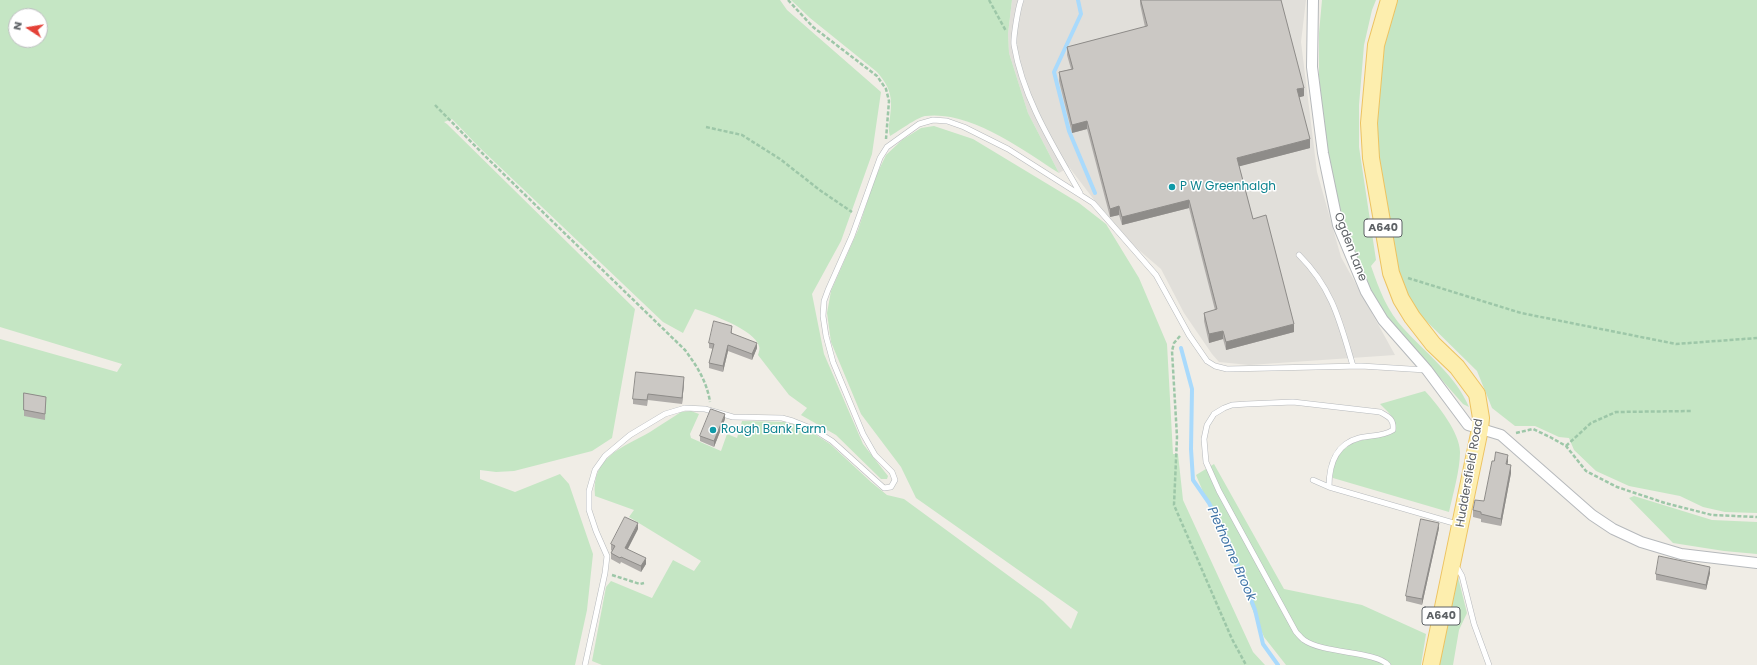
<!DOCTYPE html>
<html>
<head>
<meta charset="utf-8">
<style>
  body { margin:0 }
  #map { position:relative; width:1757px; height:665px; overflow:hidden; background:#f0ede6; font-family:Poppins,sans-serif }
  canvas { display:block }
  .north { position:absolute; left:8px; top:8px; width:40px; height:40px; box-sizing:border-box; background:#fff; border:1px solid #bfc0c2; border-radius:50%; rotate:282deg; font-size:11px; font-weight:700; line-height:16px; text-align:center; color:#5e6266 }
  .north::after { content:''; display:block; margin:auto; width:14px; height:18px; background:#e44137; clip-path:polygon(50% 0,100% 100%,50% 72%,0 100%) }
</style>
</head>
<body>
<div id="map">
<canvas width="1757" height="665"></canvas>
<div class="north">N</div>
</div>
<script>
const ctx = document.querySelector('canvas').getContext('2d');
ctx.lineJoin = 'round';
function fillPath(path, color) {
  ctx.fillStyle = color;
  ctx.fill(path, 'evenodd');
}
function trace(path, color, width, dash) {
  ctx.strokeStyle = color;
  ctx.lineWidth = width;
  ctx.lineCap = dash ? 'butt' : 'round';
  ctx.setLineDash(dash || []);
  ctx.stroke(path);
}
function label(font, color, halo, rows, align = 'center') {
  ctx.font = font + ' Poppins,sans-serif';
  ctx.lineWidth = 3;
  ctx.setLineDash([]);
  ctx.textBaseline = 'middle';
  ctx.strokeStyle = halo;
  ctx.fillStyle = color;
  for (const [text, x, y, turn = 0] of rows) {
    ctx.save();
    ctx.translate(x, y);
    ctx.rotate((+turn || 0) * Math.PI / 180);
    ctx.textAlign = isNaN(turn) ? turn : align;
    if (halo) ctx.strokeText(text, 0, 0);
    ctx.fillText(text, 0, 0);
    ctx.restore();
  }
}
const industrial = new Path2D(`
  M1012,0H1306L1301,42L1317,172L1341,257L1395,355L1249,365L1219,362L1212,354L1184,313L1161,269L1133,245L1095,201L1069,167L1059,173L1028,113L1009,53L1008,34Z`);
const green = new Path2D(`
  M0,0H780L787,10L881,92L872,154L841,241L812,294L824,354L863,444L888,476L887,479H881L836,435L801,415L807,408L789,395L758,355C759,352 760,348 759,346C754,329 710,314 695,309L683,333L663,322L480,148L452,119L444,122L447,124L635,309L612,438L592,451L514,471L496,472L480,470V479L515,492L560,474L569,484L593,554L587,610L575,665H0V339L117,372L122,364L0,327ZM16,16H40V40H16Z
  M791,0H1012L1008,34L1009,53L1028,113L1059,173C1023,150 970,110 925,116C916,118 899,131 890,136C888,129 889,124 890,117C893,97 890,87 877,72L810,18Z
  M1322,0H1376L1372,10L1364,45L1359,105V147L1376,260L1371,266C1379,289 1387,311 1404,329C1426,353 1456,376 1469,407L1463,404L1383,313L1365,278L1335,197L1328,157L1319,77V33Z
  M1395,0H1757V513L1725,512L1703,507L1680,496L1629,486L1596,471L1574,450L1569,438L1559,437L1535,426H1515L1492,408L1477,371L1416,311L1406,294L1393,264L1376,142L1380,52Z
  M934,126L973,139L1079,203L1106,224L1139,278L1167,344L1173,454H1178L1183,500L1253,652L1265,665H602L592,661L606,587L611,581L652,598L673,560L694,571L701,561L629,517L634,510L595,496C591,457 622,448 650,432C660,425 671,419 681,412L691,411L699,414L690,434L691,438L721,451L727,434L737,438L742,421L787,422L807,429L830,444L871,482L887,495L904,499L1043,601L1071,629L1078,612L916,498L901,467L861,414L831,342L827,313L831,291L858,230L875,178L886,155L902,140L921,128Z
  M1425,391C1438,405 1460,433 1460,452C1460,470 1453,494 1449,512L1333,478C1329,462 1343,447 1356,442C1366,438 1379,437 1390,435C1402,423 1389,413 1380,404Z
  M1214,464L1284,589L1362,605L1426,634L1421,665H1286L1264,637L1196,475Z
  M1634,496L1712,520L1757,522V554L1724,551L1673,543L1629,498Z
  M1458,577L1467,613L1459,630L1453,665H1436L1456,578Z`);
const stream = new Path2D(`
  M1078,0L1081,14L1054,72L1069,131L1095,193
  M1181,348L1192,389L1191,449L1193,480L1209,503L1230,545L1255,610L1263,644L1278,665`);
const path = new Path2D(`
  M788,0L813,27L877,76L886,89L889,101L886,139
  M989,0L1006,31
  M435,105L484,155L685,350C697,366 707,382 710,402
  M706,127L742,135L780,159L821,191L852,212
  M1408,278L1521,313L1676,344L1757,338
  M1180,336L1174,343L1172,351L1177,437L1174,505L1232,639L1246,665
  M1516,433L1533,429L1550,437L1566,446L1586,471L1617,487L1665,503L1712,515L1757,517
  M1566,446L1591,423L1616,412L1691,411
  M612,575L640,584L644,583`);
const lane = new Path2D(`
  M1021,0C1018,8 1013,38 1014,45C1023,99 1054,147 1080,193
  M1299,255C1333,289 1340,322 1353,366
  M1313,480L1329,487L1457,524
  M1329,487C1329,465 1336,444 1359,438C1371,435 1382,437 1393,430C1394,419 1389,417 1380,412L1293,402L1247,404L1232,405L1224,408L1214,414L1207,425L1204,439L1206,462L1219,491L1296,632C1298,634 1301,638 1304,640C1324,654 1375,651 1388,665
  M1453,567L1458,569L1462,576L1474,624L1489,665
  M585,665L605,573L607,556L596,531L589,510V491L595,470L605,456L630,435L665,414L685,408L705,409L733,417L782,418L793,421L813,429L832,441L884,488L891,487L895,480L892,472L875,455L863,434L833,362L826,336L823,316L824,301L828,290L852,236L880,158L887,147L919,124L933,120L947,121L964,127L1008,149L1093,203L1156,275L1189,335L1207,361L1215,366L1227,369L1361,366L1426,370`);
const street = new Path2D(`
  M1313,0L1312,67L1323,153L1338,225L1366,292L1383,320L1427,370L1468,425L1501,435L1592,515L1613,529L1641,542L1681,554L1757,563`);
const primary = new Path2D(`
  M1389,0L1376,45L1369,123L1371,158L1391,273L1401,299L1412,317L1433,344L1457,367L1477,394L1481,418L1480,429L1431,665`);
const wall = new Path2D(`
  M1140,0H1281L1304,96L1299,97L1310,148L1239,166L1253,219L1294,332L1226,350L1223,339L1209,343L1204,321V313L1215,310L1189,208L1122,225L1119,215L1110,217L1087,129L1072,133L1059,81V72L1071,69L1067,55V47L1145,27L1140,4Z
  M732,331V333L757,348L752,360L728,351L723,372L709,368V363L713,349L709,348V343Z
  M684,383L682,404L648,400L647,406L633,404V399Z
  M24,393L46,397L45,420L24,416Z
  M725,419L714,447L700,441V436Z
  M1508,462L1507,464L1511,473L1501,526L1481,522V519L1473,517V510L1484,501Z
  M1439,528L1422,605L1406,601V596Z
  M638,529L628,549L646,564L641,572L621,562L620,564L611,559V553L612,551L611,550V544Z
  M1710,573L1706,590L1656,580V574Z`);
const shadedWall = new Path2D(`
  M1304,88V96L1297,98V89Z
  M1087,121V129L1072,133V125Z
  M1310,139V148L1237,167V158Z
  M1189,200V208L1122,225V217Z
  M1119,206V215L1110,217V209Z
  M1294,324V332L1226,350V342Z
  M1223,331V339L1209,343V334Z
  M757,343V348L752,360V354Z
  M728,345V351L723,372V366Z
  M684,377V383L682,404V398Z
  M725,414V419L714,447V441Z
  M1508,455V462L1506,472V464Z
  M1511,465V473L1501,526V519Z
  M638,523V529L625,554V548Z
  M1439,523V528L1422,605V599Z
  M646,558V564L641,572V566Z
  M1710,567V573L1706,590V585Z`);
const building = new Path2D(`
  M1141,0H1281L1304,88L1297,89L1310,139L1237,158L1253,219L1266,215L1294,324L1226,342L1223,331L1209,334L1204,313L1217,309L1189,200L1122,217L1119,206L1110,209L1087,121L1072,125L1059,72L1073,69L1067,47L1147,26Z
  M714,321L732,326L731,333L757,343L752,354L728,345L723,366L709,363L714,344L709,343Z
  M636,372L684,377L682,398L648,394L647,400L633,399Z
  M24,393L46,397L45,414L24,410Z
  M711,409L725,414L714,441L700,436Z
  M1496,452L1508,455L1506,464L1511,465L1501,519L1481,514V512L1473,510L1475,500L1484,501L1492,461H1494Z
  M625,517L638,523L625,548L646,558L641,566L621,557L620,558L611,553L615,546L611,544Z
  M1421,519L1439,523L1422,599L1406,596Z
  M1659,556L1710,567L1706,585L1656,574Z`);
const markers = [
  [1172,187,4,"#0f9aa8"],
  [713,430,4,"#0f9aa8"]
];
const shields = [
  [1383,228,38],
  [1441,616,38]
];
const shieldNames = [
  ["A640",1383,228],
  ["A640",1441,616]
];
const cultureNames = [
  ["P W Greenhalgh",1180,187],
  ["Rough Bank Farm",721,430]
];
const streetNames = [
  ["Ogden Lane",1350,247,69],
  ["Huddersfield Road",1470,473,-80]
];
const waterNames = [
  ["Piethorne Brook",1231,554,66]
];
fillPath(industrial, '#e1dfda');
fillPath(green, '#c5e6c4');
trace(stream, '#a9dafc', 4);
trace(lane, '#b6b9bc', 6);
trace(street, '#b6b9bc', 12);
trace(primary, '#edc361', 18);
trace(path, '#9dc7a8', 2.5, [4, 2]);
trace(lane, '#fff', 5);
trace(street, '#fff', 10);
trace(primary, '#fdeeae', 16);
fillPath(wall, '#afaca9');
fillPath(shadedWall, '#8e8c89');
fillPath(building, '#cbc8c4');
trace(building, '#8e8c89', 1);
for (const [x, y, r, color] of markers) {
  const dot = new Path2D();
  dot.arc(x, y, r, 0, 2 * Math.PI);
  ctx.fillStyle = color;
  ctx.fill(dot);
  trace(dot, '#fff', 1.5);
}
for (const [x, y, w] of shields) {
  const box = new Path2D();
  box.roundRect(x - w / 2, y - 9, w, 18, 3);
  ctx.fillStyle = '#fff';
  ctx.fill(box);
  trace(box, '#5e6266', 1);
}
label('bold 11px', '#5e6266', null, shieldNames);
label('12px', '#0d838f', '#fff', cultureNames, 'left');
label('12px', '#5e6266', '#fff', streetNames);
label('italic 13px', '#4275a7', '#fff', waterNames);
</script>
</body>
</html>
